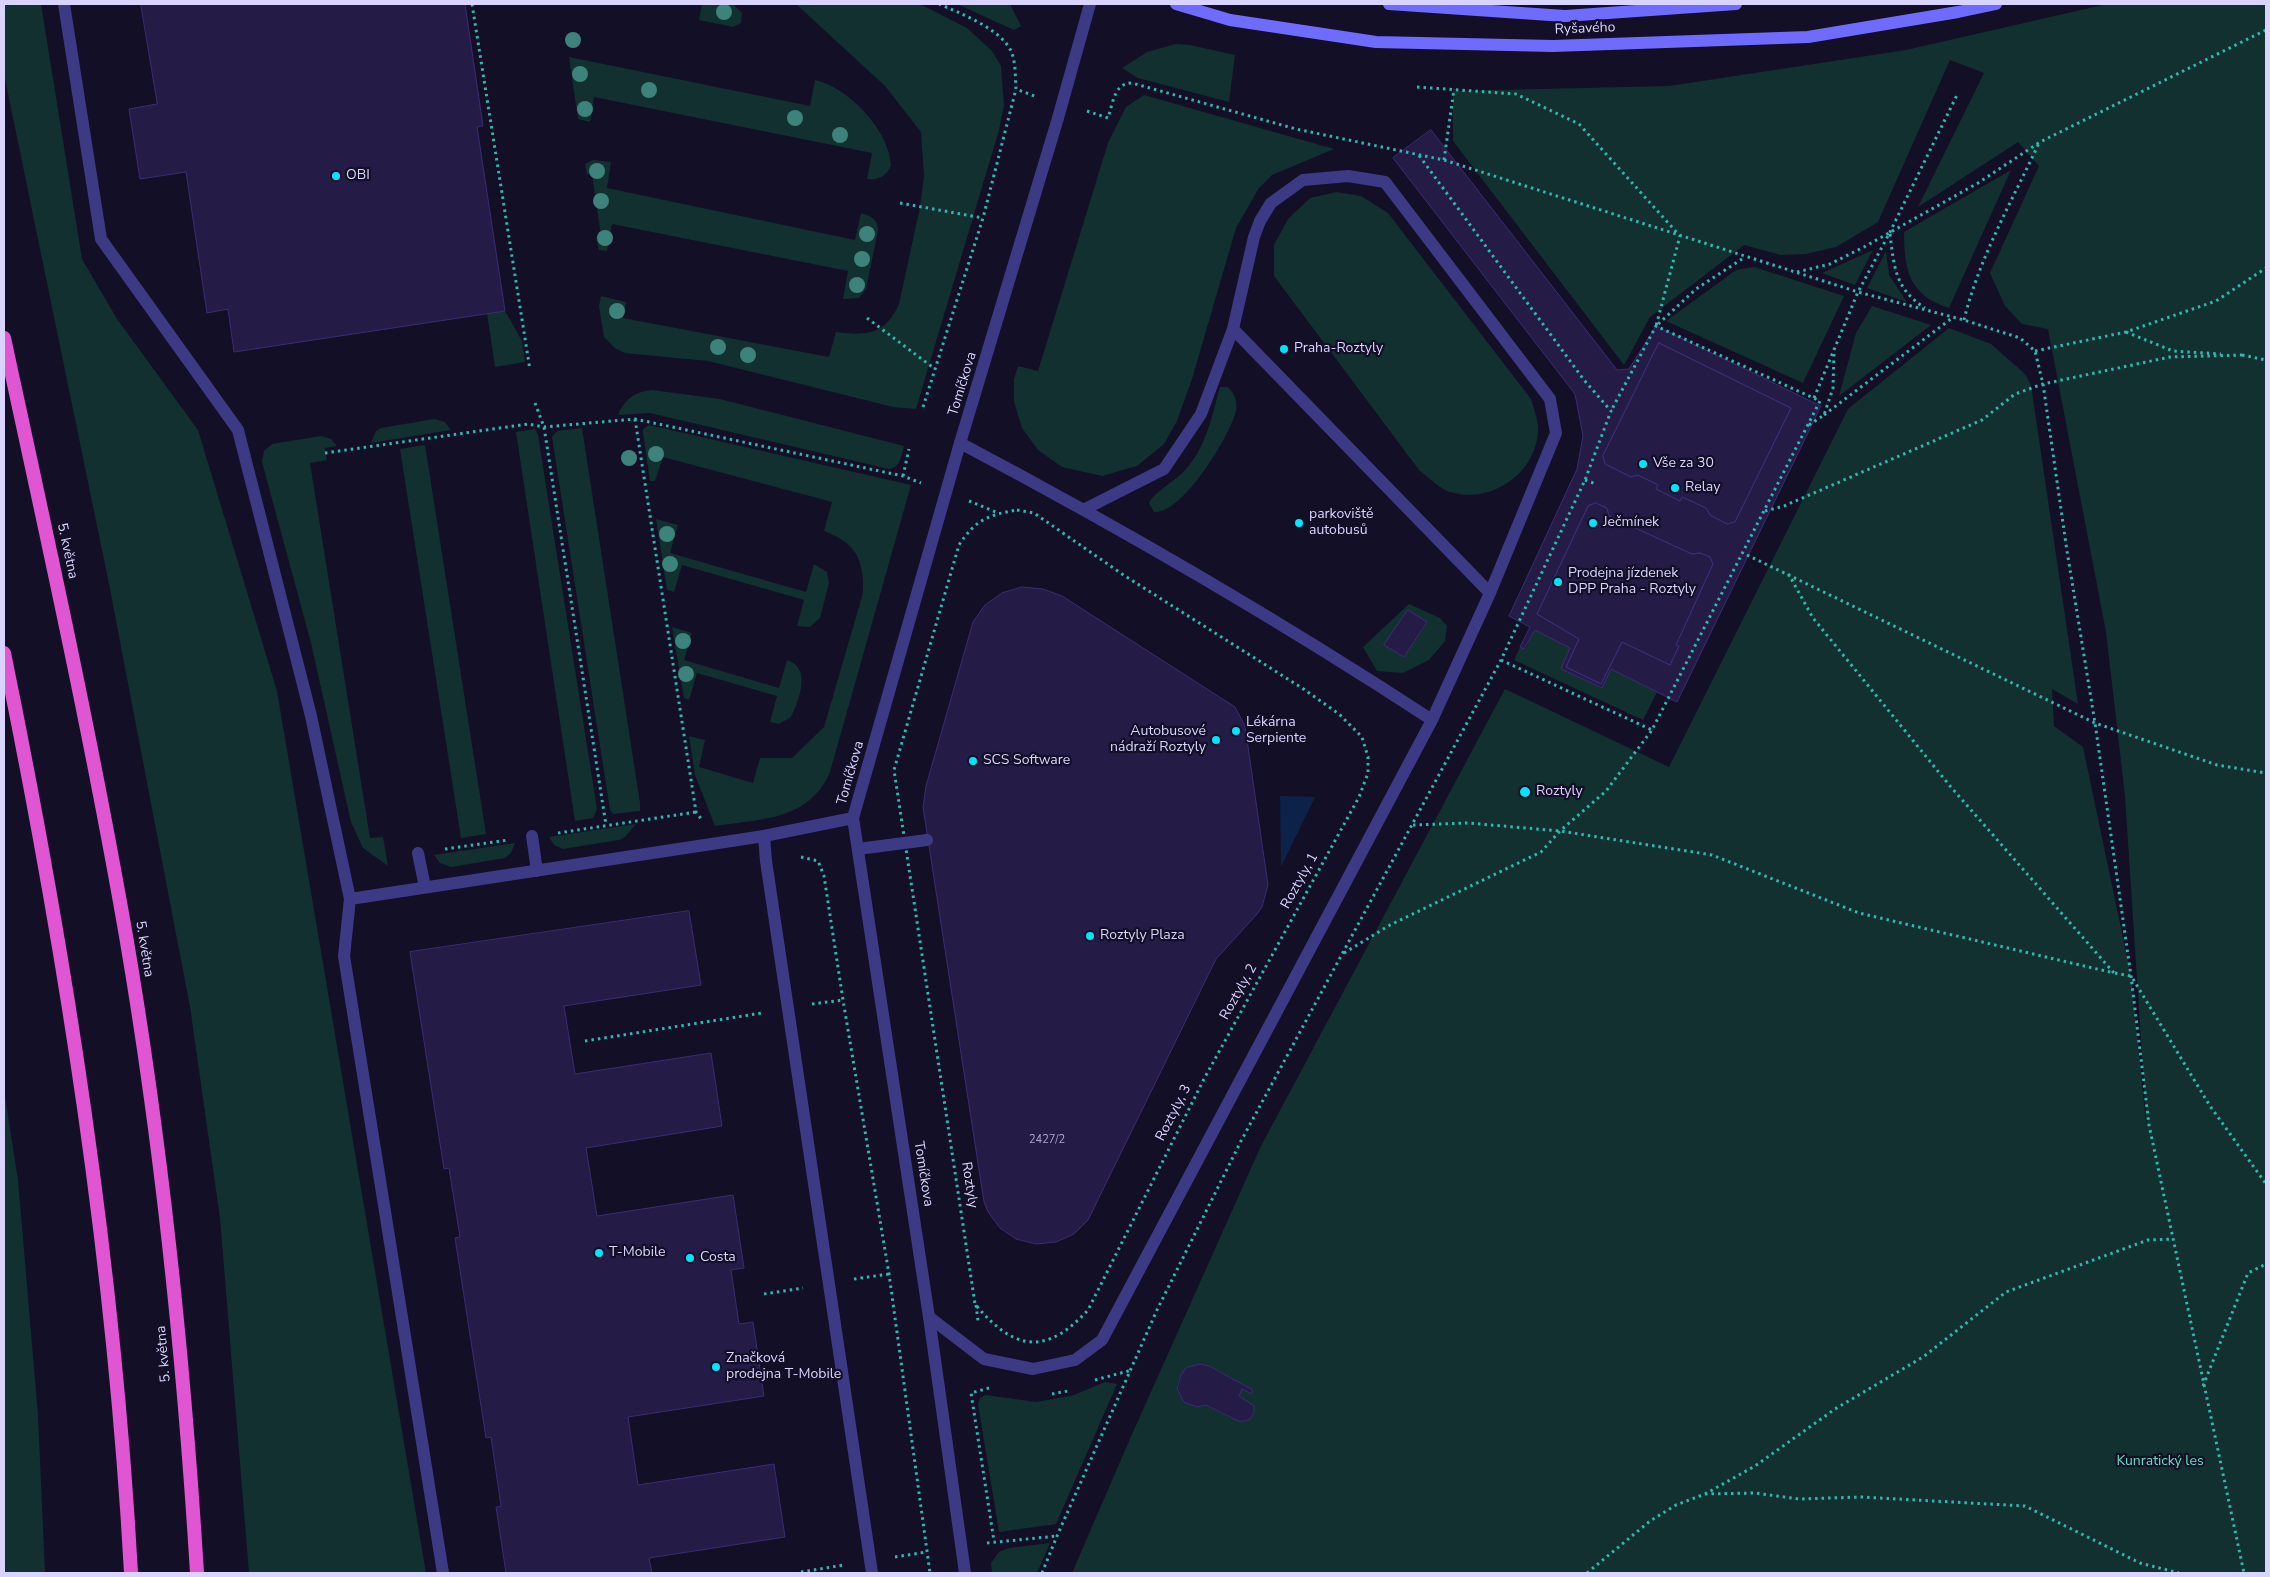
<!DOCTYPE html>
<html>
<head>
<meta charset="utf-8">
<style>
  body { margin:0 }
  #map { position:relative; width:2270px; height:1577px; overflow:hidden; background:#130f26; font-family:"Nunito Sans",sans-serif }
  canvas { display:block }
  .frame { position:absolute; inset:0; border:5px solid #d9d4ff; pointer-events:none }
</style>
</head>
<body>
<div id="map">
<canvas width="2270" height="1577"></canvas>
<div class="frame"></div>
</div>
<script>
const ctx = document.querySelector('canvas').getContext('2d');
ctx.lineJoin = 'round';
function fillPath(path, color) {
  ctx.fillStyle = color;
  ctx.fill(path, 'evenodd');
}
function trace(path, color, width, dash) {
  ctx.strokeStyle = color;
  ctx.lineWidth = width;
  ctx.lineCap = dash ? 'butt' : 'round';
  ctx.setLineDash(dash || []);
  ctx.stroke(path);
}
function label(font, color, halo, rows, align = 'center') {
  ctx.font = font + ' "Nunito Sans",sans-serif';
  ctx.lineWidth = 4.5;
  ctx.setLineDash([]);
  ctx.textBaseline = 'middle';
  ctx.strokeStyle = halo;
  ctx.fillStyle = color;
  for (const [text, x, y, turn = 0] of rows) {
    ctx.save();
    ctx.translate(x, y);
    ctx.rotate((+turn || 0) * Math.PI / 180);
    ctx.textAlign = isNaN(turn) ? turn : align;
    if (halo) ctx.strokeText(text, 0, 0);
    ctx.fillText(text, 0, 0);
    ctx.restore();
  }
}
const green = new Path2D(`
  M4,4H41L82,259L117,319L198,430L277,691L426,1573H249L220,1218L190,1007L109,584L4,74Z
  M702,4H733L742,13L741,23L733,27L699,20Z
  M796,4H920L967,28L992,51L1001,66L1004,105L999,130L916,409L893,407L708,361L625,353L615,348L604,337L599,306L601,296L626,302L623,318L829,357L836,332C867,336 885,335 899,304L920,207L924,176L921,132L885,86Z
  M957,4H1010L1021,26L1014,30Z
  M2107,4H2266V1573H1072L1129,1441L1261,1146L1505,689L1669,767L1848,409L1949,328L1991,344L2025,374L2031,385L2078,704L2052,689L2054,726L2083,747L2131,976L2147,1132L2125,796L2106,632L2048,329L2022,324L2005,306L1990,273L2039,166L2018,142L1918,207L1984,73L1950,60L1878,222L1836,247L1806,254L1781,255L1744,245L1650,317L1624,365L1453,141V91L1669,86L1906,50ZM1200,1364L1209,1366L1253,1390L1250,1394L1242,1389L1239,1396L1254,1407C1254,1436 1218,1411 1206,1405L1197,1407L1184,1402L1177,1389C1178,1375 1186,1366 1200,1364Z
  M1176,44L1190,45L1235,55L1229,102L1138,78L1122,68L1147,52Z
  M569,57L810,106L815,80C848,87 890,131 891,166C886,176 878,181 867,179L872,153L594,97L590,122L578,119Z
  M1144,95L1334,149L1272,175L1259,188L1236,228L1192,379L1177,421L1164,444L1137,466L1102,476L1062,467L1038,450L1022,428L1014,402V379L1018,366L1038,371L1108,143L1126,107Z
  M593,160L611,162L607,188L855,240L861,213C871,216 878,219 878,231L866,289L859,298L843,299L848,271L612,224L607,251L599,250L596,237L601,236L592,174H587L585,164Z
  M2011,170L1949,308C1909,295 1904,270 1904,232Z
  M1336,192L1361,196L1388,213L1531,399C1534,409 1538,419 1538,429C1538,472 1491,505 1450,492C1440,489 1428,477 1419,470L1274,276V245L1288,219L1310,198Z
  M1873,250L1855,285L1822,273Z
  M1886,251L1889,275L1907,302L1867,288Z
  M1754,267L1844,296L1803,383L1666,321L1736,270Z
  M1872,306L1931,325L1839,396L1856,333Z
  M505,311L522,341L525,362L495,367L487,313Z
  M1220,387H1228C1234,393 1238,402 1236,411C1230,436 1182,515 1154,512L1149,503C1155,491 1176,481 1186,469C1206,447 1212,416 1220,387Z
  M652,390L720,399L904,446C901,456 901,467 889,469L650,413L618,415C625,399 634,392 652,390Z
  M434,419L445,422L451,430L371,443L376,431L381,428Z
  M649,425L911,485L830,772C809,821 760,819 715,826L695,775L689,736L705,740L699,767L753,783L760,758H792L824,727L863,593C864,559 856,543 824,531L832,502L663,457L655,481H650L643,433V429Z
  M582,428L640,803V811L613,814L610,810L552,437L557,431Z
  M535,429L538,435L597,809L593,818L575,821L516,432Z
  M321,436L331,439L337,446L325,448L327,460L310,463L370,838L383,837L388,866L363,848L351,822L311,643L262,462L264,451L272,444Z
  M425,445L486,834L461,838L400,449Z
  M656,519L678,525L670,553L806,592L814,564L827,572L829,583L820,618L810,627L797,626L804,600L682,565L674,592L667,590Z
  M1409,604L1440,618L1447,626L1445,641L1429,660L1403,673L1377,671L1363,647ZM1408,610L1427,623L1404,657L1385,645Z
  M672,627L692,633L684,660L779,688L787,660C812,668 799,700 791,717L779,724L770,722L777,696L697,673L689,700L684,698Z
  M1535,630L1570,648L1561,669L1601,688L1611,669L1657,692L1643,720L1514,660L1520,647L1525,649Z
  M636,824L625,837L619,840L563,849L554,845L549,837Z
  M515,843L511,853L505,858L451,867L440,863L434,855Z
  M4,1090L18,1180L38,1415L45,1573H4Z
  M1105,1382L1117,1384L1056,1524L999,1532L978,1404L980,1398L986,1395L1036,1402L1074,1395Z
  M1050,1543L1037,1573H992L991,1563L999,1552L1009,1548Z`);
const water = new Path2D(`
  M1280,796L1315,797L1281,867Z`);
const building = new Path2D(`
  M141,4H465L483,126L477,127L505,311L234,352L228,309L207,313L186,172L140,179L129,109L157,104Z
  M1431,130L1617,370L1629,369L1656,326L1821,406L1677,702L1611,669L1602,688L1561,669L1570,648L1535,630L1524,649L1520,647L1530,627L1509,616L1577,469L1583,436L1575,394L1393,158ZM1659,343L1791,408L1735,522L1727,524L1710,515L1706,508L1682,497L1680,501L1656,489L1658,485L1638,475L1631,477L1605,464L1603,456ZM1596,503L1607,508L1609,516L1692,554L1700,553L1710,557L1713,564L1676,645L1679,646L1670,665L1622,642L1601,684L1566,667L1579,639L1537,614L1588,506Z
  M1659,343L1791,408L1735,522L1727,524L1710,515L1706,508L1682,497L1680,501L1656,489L1658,485L1638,475L1631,477L1605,464L1603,456Z
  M1596,503L1607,508L1609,516L1692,554L1700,553L1710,557L1713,564L1676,645L1679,646L1670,665L1622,642L1601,684L1566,667L1579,639L1537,614L1588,506Z
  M1022,587L1043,589L1062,596L1235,707L1245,726L1268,885L1262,907L1257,914L1216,959L1088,1220L1074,1234L1056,1242L1036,1244L1016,1239L1000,1228L988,1212L984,1202L923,807L926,786L973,622L985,605L1002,593Z
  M1408,610L1427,622L1404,657L1384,645Z
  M689,911L701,985L564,1006L575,1074L711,1053L722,1126L586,1148L597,1216L733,1195L744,1268L731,1270L739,1324L753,1322L764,1396L628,1417L638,1485L774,1464L785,1537L649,1558L652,1573H506L496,1507L501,1506L491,1437L486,1438L455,1238L460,1237L449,1168L444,1169L410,952Z
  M1200,1364L1209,1366L1253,1390L1251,1394L1242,1389L1239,1396L1254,1406V1413L1250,1419L1245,1421H1238L1206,1405L1197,1407L1184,1402L1177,1389L1181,1375L1186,1368Z`);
const path = new Path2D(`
  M472,4L530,370
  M939,4C960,13 1001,29 1011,51C1016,62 1015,77 1016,89L1037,97
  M1417,87L1516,94L1579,124L1680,236L1656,326L1696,289L1745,257
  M1087,111L1108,118C1113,103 1114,83 1132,83L1296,129L1444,160L1858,292L1964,320L2020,338L2035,351L2043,384L2067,551L2095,723L2131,976L2149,1125L2244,1573
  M1444,160L1454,89
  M900,203L983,218
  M1890,234C1894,267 1895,289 1925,308
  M1797,272L1830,264L1864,247L1978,183L2040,142L2266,30
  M867,318L935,369
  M1964,320C1979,258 2012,201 2039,143
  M2126,332L2173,351L2221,354
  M2035,351L2126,332L2216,301L2266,268
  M2242,355L2266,360
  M1814,398L1858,292L1890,232L1957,95
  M535,403L544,427L606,825
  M923,407L983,218L1016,89
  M1824,415L1952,318
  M635,419L696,812L702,820
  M1809,425L1824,415L1833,388L1834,353
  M325,453L528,424L544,427L635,419L903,476L921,483
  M903,476L909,449
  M1585,480L1596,484
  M969,501L998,513
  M1017,510L1034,513L1125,576L1302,688L1339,714L1362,737L1368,757V773L1359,797L1204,1079L1088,1310C1046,1356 1014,1351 975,1304L894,770L959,545C975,520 988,515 1017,510Z
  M1765,511L1784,506L1982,420L2015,394L2043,384L2170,357L2244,355
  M1747,555L2095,723L2217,765L2266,773
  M1501,660L1652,730
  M1413,825L1468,823L1560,831L1712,855L1859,913L2114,973L1950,786L1813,618L1788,573
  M558,833L696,812
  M445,849L508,840
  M801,857L818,861L824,876L843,1000L889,1274L930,1573
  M1344,953L1390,925L1541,852L1560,831L1606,791L1652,730L1820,401L1656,326L1611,411
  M2115,973L2131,976
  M2133,979L2210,1106L2266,1184
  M812,1004L843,1000
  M585,1041L762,1013
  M854,1279L889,1274
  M764,1294L803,1288
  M976,1305L978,1321
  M1095,1380L1132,1370
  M2203,1386L2248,1273L2266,1264
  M989,1388L971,1393L994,1541
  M1052,1394L1068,1391
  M1705,1494L1755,1493L1799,1499L1861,1497L2025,1506L2140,1563L2179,1573
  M987,1543L1057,1536
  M895,1557L926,1552
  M801,1572L844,1565
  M1042,1573L1057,1536L1157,1310L1241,1141L1501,660L1585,480L1611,411L1584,380L1418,154
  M1587,1573L1650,1521L1676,1505L1705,1494L1755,1466L1835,1409L1923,1357L2006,1292L2148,1240L2172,1239`);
const service = new Path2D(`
  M64,4L101,239L238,430L311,716L350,899L764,836L853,818
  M1233,329L1490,593
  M960,443C1121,528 1279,620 1432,720
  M532,836L537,871
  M764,836L766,861L872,1573
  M858,849L927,840
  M418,853L425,887
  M350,899L344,956L443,1573
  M929,1317L984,1359L1033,1369L1075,1360L1102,1340L1432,720L1490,593L1556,433L1550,399L1385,182L1348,176L1303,180L1271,203L1260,221L1254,237L1233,329L1201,414L1164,469L1085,509`);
const minor = new Path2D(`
  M965,1573L929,1317L853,818L960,443L1058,118L1090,4`);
const secondary = new Path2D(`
  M1176,4L1230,20L1376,42L1553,46L1808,37L1958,12L1996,4
  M1389,4L1565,16L1736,4`);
const trunk = new Path2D(`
  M4,338C47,537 91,735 126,936C162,1147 184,1360 197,1573
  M4,653C66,956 114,1263 131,1573`);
const trees = [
  [724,12],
  [573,40],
  [580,74],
  [649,90],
  [585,109],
  [795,118],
  [840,135],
  [597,171],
  [601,201],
  [867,234],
  [605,238],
  [862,259],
  [857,285],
  [617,311],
  [718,347],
  [748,355],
  [656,454],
  [629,458],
  [667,534],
  [670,564],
  [683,641],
  [686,674]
];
const markers = [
  [336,176,5,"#00e5ff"],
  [1284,349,5,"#00e5ff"],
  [1643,464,5,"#00e5ff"],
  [1675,488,5,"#00e5ff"],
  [1299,523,5,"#00e5ff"],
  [1593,523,5,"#00e5ff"],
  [1558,582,5,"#00e5ff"],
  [1236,731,5,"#00e5ff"],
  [1216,740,5,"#00e5ff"],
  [973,761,5,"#00e5ff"],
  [1525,792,6,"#00e5ff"],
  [1090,936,5,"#00e5ff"],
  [599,1253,5,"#00e5ff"],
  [690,1258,5,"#00e5ff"],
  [716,1367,5,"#00e5ff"]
];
const numberNames = [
  ["2427/2",1047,1140]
];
const streetNames = [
  ["Ryšavého",1585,29,-2],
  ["Tomíčkova",963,384,-73],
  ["5. května",67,551,78],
  ["Tomíčkova",851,773,-74],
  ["Roztyly, 1",1300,881,-61],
  ["5. května",144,949,81],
  ["Roztyly, 2",1239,992,-61],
  ["Roztyly, 3",1174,1113,-63],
  ["Tomíčkova",923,1174,81],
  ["Roztyly",969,1185,81],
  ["5. května",164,1354,-95]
];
const poiNames = [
  ["OBI",346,176],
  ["Praha-Roztyly",1294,349],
  ["Vše za 30",1653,464],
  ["Relay",1685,488],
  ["parkoviště",1309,515],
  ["autobusů",1309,531],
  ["Ječmínek",1603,523],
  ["Prodejna jízdenek",1568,574],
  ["DPP Praha - Roztyly",1568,590],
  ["Lékárna",1246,723],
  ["Serpiente",1246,739],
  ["Autobusové",1206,732,"right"],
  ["nádraží Roztyly",1206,748,"right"],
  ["SCS Software",983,761],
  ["Roztyly",1536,792],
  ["Roztyly Plaza",1100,936],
  ["T-Mobile",609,1253],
  ["Costa",700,1258],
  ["Značková",726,1359],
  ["prodejna T-Mobile",726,1375]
];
const parkNames = [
  ["Kunratický les",2160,1462]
];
fillPath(green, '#12302f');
fillPath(water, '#0c2248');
fillPath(building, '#241b47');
trace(building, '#3b2d73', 1);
trace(path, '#2fb8b0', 3, [2.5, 4]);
trace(service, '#3d3a85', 12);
trace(minor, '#3d3a85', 12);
trace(secondary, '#6f6bff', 12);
trace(trunk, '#e055d1', 14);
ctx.fillStyle = '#3d827b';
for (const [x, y] of trees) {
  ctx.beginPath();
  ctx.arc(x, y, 8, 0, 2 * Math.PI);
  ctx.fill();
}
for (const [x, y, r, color] of markers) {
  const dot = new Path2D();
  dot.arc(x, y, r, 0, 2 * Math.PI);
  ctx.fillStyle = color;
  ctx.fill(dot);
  trace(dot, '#130f26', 2);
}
label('11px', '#aca6d1', null, numberNames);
label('14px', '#d9d4ff', '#130f26', streetNames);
label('14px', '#d9d4ff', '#130f26', poiNames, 'left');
label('14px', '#5fe0c0', '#130f26', parkNames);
</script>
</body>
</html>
